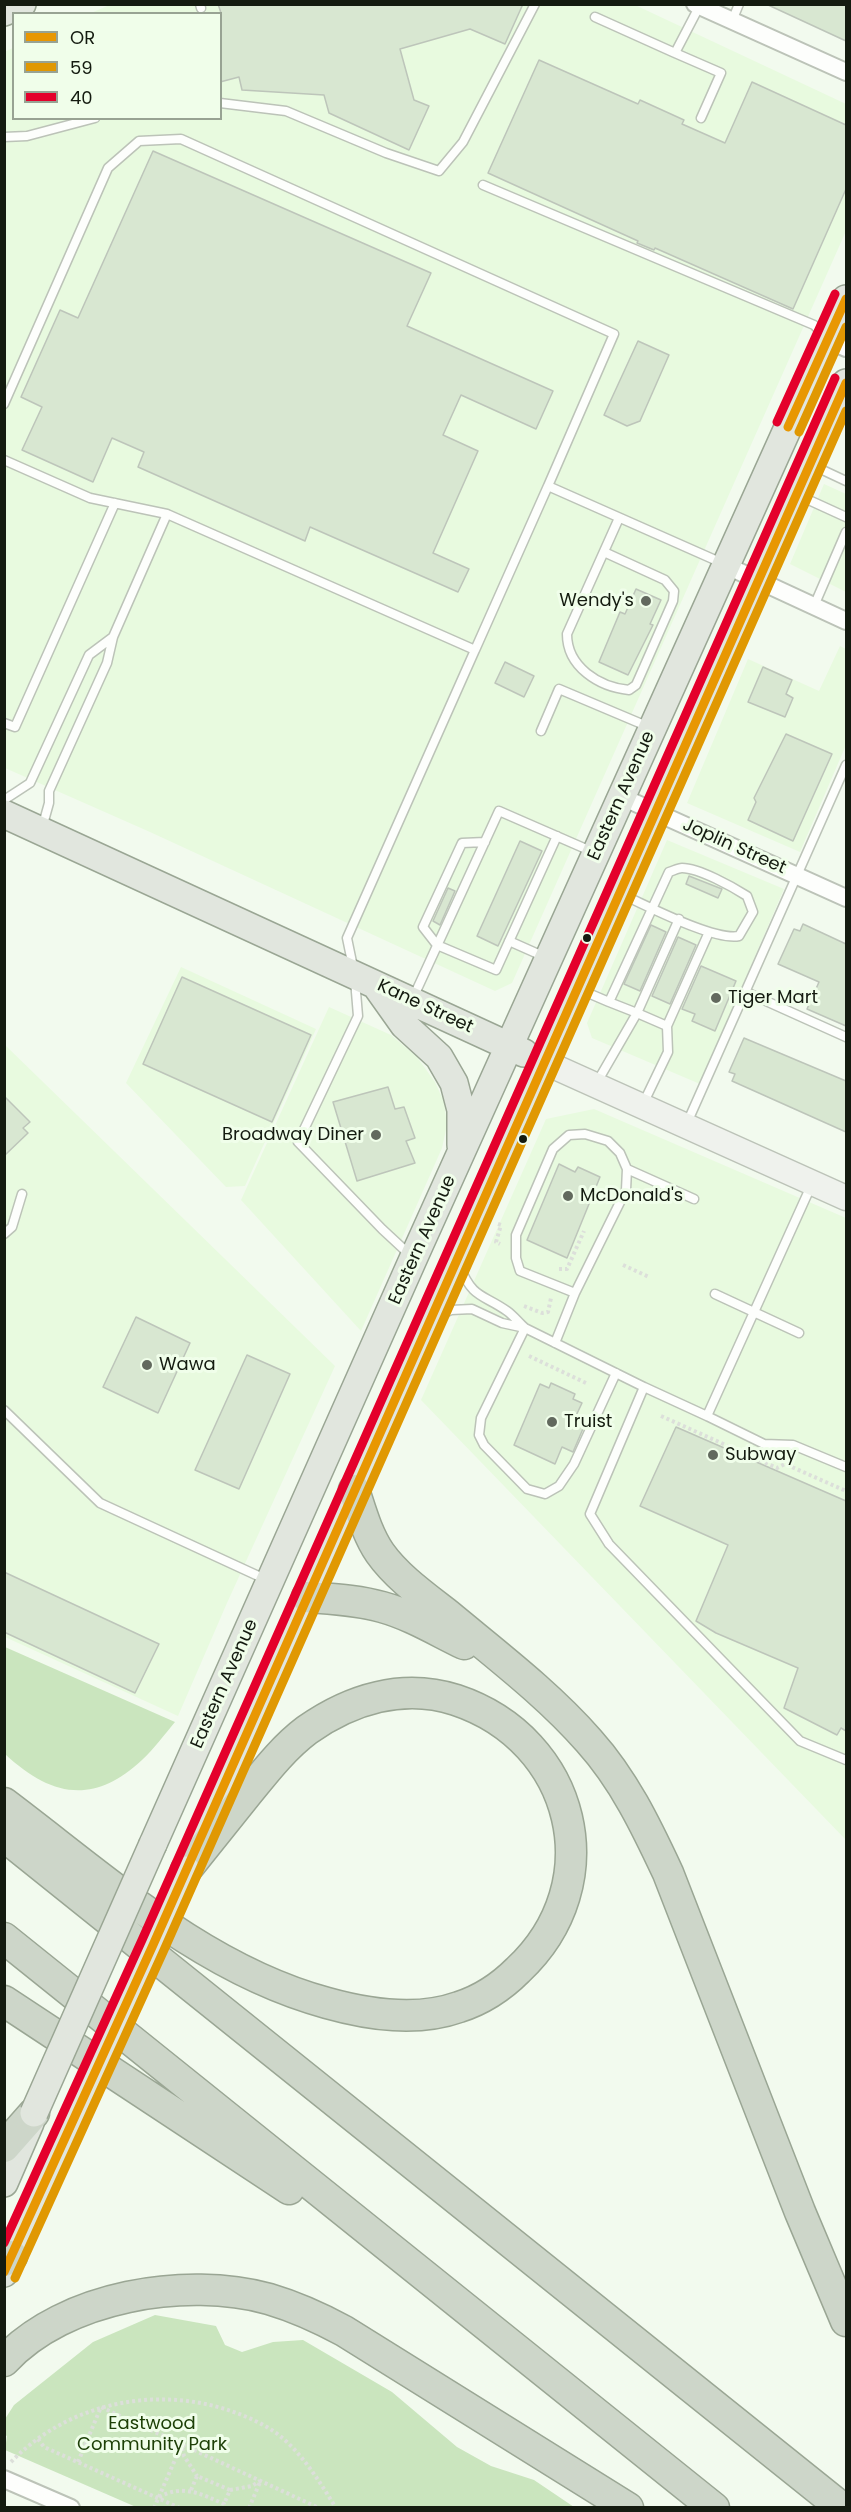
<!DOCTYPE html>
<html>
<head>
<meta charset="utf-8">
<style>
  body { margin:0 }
  #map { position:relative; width:851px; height:2512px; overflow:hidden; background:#f2faee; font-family:Poppins,sans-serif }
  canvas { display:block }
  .frame { position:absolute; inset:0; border:6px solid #141b10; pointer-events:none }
  .legend { position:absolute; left:12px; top:12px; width:210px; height:108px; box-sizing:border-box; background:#f0feea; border:2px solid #98a393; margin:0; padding:8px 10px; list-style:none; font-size:18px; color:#141b10 }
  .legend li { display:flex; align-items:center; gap:12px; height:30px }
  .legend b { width:30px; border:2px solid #98a393 }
</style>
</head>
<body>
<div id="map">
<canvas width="851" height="2512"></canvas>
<div class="frame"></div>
<ul class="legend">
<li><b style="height:8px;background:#e89702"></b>OR</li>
<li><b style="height:8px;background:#e09802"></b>59</li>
<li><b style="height:8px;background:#e4002b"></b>40</li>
</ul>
</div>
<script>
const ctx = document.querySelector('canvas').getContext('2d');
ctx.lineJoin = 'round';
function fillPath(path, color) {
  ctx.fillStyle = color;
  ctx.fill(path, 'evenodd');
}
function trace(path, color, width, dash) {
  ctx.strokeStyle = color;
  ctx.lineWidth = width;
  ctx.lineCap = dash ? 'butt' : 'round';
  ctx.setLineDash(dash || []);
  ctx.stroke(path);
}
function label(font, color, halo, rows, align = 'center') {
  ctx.font = font + ' Poppins,sans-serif';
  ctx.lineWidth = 6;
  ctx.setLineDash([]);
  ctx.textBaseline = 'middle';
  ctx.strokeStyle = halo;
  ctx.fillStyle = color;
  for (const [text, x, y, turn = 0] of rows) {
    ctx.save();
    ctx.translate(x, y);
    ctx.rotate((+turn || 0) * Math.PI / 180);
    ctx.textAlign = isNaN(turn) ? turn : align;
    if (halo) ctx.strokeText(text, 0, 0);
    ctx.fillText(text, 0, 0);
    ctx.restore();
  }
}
const built = new Path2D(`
  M112,4L635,5L846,104V231L512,983L495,991L150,832L5,768L4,52L13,48L14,118H220V14L91,13Z
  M824,484L846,494V592L790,564Z
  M840,646L846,649V745L800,852L687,803L748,659L819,691Z
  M667,840L784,889L700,1084L592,1038L587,1023Z
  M181,967L316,1029L245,1186L226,1187L126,1083Z
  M329,1007L391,1035L417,1057L435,1082L444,1102L447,1125L442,1148L361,1331L241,1200Z
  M4,1044L335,1366L227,1603L178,1716L5,1637Z
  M594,1109L846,1218V1840L421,1400L546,1119Z`);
const green = new Path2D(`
  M5,1647L175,1722C164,1735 154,1749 142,1760C93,1806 50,1796 5,1754Z
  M155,2315L216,2326L225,2345L242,2352L273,2342L303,2340L392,2392L457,2447L491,2466L534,2480L574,2507H136L5,2450L7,2436L5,2435V2419L14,2405L93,2342Z`);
const building = new Path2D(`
  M218,4H523L505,44L470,29L400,49L414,100L429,106L409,150L329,113L324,95L242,90L239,77L220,82L221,13Z
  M766,4H846V41Z
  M539,60L638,104L640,100L684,120L682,124L725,143L752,82L846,125V189L793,309L655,248L654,250L637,243L638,241L488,173Z
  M153,151L431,273L407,326L553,391L536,429L461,395L443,435L478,451L433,553L469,569L458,592L310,527L305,541L138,467L144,452L112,438L93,482L22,450L42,407L21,397L60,310L78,318Z
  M638,341L669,355L640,421L627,426L604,415Z
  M636,589L661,600L650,624L653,625L628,675L599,662L620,612L625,614Z
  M505,662L534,676L524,697L495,683Z
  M763,667L792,680L786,694L793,698L785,717L748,702Z
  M786,734L832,754L793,841L748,820L756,802L754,798Z
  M520,841L542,851L498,946L477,936Z
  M689,876L722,889L718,898L686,884Z
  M448,888L455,891L440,925L433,921Z
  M803,924L846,944V1026L807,1009L819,982L778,964L794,929L800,931Z
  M651,925L666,932L640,991L624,984Z
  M678,937L696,945L670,1004L652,996Z
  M701,966L736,981L715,1031L692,1021L695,1014L682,1009Z
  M182,977L311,1035L272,1122L143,1064Z
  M744,1038L846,1081V1132L732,1081L735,1074L729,1072Z
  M388,1087L395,1109L404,1107L415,1138L406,1141L415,1163L357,1181L333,1102Z
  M4,1096L30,1122L23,1128L28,1133L4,1156Z
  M559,1164L575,1172L578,1167L600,1177L567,1258L527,1240Z
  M136,1317L190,1343L158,1413L103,1387Z
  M247,1355L290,1374L239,1489L195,1470Z
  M551,1383L575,1394L573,1399L582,1403L574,1420L585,1424L573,1452L562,1447L555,1464L514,1445L540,1384L549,1388Z
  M676,1427L846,1501V1731L841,1728L837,1735L784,1708L798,1668L716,1633L696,1621L728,1545L640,1506Z
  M4,1572L159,1644L135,1693L4,1632Z`);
const path = new Path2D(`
  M498,1224L501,1225L496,1242L500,1244
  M623,1265L649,1277
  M559,1269H567L584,1231
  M524,1306L542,1313L548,1312L551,1298
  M529,1356L586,1383
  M661,1416L777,1468L785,1464L846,1491
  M38,2439L44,2447L180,2508
  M182,2448L184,2456L197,2476
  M11,2462C68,2403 155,2385 231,2411C251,2418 271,2427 287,2442C307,2461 321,2484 336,2508
  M78,2462L101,2407L319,2508
  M191,2490L197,2476L230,2490L224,2504
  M230,2490L252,2486L260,2481
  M159,2497C183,2484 201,2494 224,2504L226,2508
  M154,2508L181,2446
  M249,2508L260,2482`);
const service = new Path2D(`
  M200,4L201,8
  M595,17L675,53L699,7
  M732,21L739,4
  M675,53L721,73L701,118
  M220,103L286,111L386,153L439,171L463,142L535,4
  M4,137L27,136L95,118
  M483,185L814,325L824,335
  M4,404L108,168L139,141L181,139L614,334L548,486
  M4,460L90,498L167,514
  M814,466L846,481
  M800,496L846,517
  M604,552L665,580L674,591L673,601L640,676L636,685L629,690C599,687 567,667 567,634L619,518
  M814,606L846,532
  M4,723L15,727L115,503
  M541,731L559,689L649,727
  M4,800L30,783L89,655L113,637
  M42,828L49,803V791L107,663L113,637L167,514L475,650L548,486L722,563
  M485,842L462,843L423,927L437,945L496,970L557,836
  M509,941L545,957
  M353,967L347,938L475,650
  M355,980L358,1016L298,1142L382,1229L410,1255
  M581,990L609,1002L669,872C673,871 678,868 682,868C699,868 733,887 747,896L753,912L739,936C714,941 648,906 623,895
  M746,992L846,1037
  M413,998L499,811L593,852
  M609,1002L637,1013L679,919
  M596,1084L637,1013L667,1026L709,932
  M643,1104L668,1052L667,1026
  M687,1123L846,765
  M585,1134L608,1141L620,1153L627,1169L626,1190L575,1293L520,1271L516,1258V1235L553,1149L569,1135Z
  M627,1169L694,1199
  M4,1234L12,1227L22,1194
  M460,1267C473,1299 483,1294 507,1311C514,1316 519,1323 525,1328
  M715,1294L799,1333
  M440,1315L451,1310L472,1309L502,1323L525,1328L644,1387L590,1514L609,1544L800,1741L846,1760
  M525,1328L481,1418L479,1435L484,1445L527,1489L545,1494L559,1486L574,1464L616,1373
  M555,1343L575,1293
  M644,1387L707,1416L811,1186
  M4,1410L100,1503L267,1580
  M707,1416L764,1444L793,1445L846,1467`);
const minor = new Path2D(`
  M695,4L846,72
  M828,340L846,348
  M725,565L846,621
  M622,797L846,898
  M4,2479L71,2508`);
const secondary = new Path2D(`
  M544,1062L846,1198`);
const primary = new Path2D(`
  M4,12L22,4
  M4,814L524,1053
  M377,987L404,1025L439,1057L454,1083L461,1110V1145
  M153,1844L418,1248L846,299
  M195,1849L846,383
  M4,2183L30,2123
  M4,2273L66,2136`);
const motorway = new Path2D(`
  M354,1490C361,1511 367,1534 380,1553C397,1577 424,1596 447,1614C495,1654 548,1694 589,1741C624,1780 646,1826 668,1873L800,2212L846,2321
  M307,1597C332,1599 358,1600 382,1607C411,1615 437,1631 464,1644
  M4,1803C105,1879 204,1970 327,2003C370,2015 417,2022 459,2007C481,2000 502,1986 518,1970C611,1883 576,1740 456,1700C403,1683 351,1699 307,1730C283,1748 264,1773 246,1795C226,1820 206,1845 186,1870
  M4,1836L842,2508
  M4,1938L714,2508
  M4,2001L289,2189
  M4,2147L34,2113
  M4,2261L12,2256
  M4,2361C64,2296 186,2276 269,2299C296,2307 320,2318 344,2331L628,2508`);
const primaryBridge = new Path2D(`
  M34,2113L153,1844
  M66,2136L186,1870`);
const bus1 = new Path2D(`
  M788,427L846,299
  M4,2272L153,1945L846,383`);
const bus2 = new Path2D(`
  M799,432L846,327
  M15,2278L164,1950L846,411`);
const bus3 = new Path2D(`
  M777,422L835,294
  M4,2243L142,1940L835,378`);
const markers = [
  [646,601,6,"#62695e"],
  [587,938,5,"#141b10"],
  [716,998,6,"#62695e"],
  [376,1135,6,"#62695e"],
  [523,1139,5,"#141b10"],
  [568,1196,6,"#62695e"],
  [147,1365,6,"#62695e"],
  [552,1422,6,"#62695e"],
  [713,1455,6,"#62695e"]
];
const poiNames = [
  ["Wendy's",634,601,"right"],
  ["Tiger Mart",728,998],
  ["Broadway Diner",364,1135,"right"],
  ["McDonald's",580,1196],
  ["Wawa",159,1365],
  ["Truist",564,1422],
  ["Subway",725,1455]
];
const streetNames = [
  ["Eastern Avenue",622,796,-66],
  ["Joplin Street",734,847,24],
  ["Kane Street",425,1007,25],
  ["Eastern Avenue",423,1240,-66],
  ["Eastern Avenue",225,1684,-66]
];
const parkNames = [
  ["Eastwood",152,2424],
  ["Community Park",152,2445]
];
fillPath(built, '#e8fadf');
fillPath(green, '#cae5be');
fillPath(building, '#d8e7d1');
trace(building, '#bdc5ba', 1.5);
trace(service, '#bcc3b8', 11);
trace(minor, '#bcc3b8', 20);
trace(secondary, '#bcc3b8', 27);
trace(primary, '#9aa694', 30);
trace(motorway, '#9aa694', 33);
trace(path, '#dcdfda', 4, [3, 3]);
trace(service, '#fdfefc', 8);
trace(minor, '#fdfefc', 16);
trace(secondary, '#eff2ed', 24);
trace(primary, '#e1e6de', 27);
trace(motorway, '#cdd6c9', 30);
trace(primaryBridge, '#9aa694', 30, []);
trace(primaryBridge, '#e1e6de', 27);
trace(bus1, '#e89702', 9);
trace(bus2, '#e09802', 9);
trace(bus3, '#e4002b', 9);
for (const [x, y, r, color] of markers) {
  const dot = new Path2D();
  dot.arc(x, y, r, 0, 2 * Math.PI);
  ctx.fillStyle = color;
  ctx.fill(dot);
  trace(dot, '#f0feea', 2);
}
label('18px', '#141b10', '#f0feea', poiNames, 'left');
label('18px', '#141b10', '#f0feea', streetNames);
label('18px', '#1d4007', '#f0feea', parkNames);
</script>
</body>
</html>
